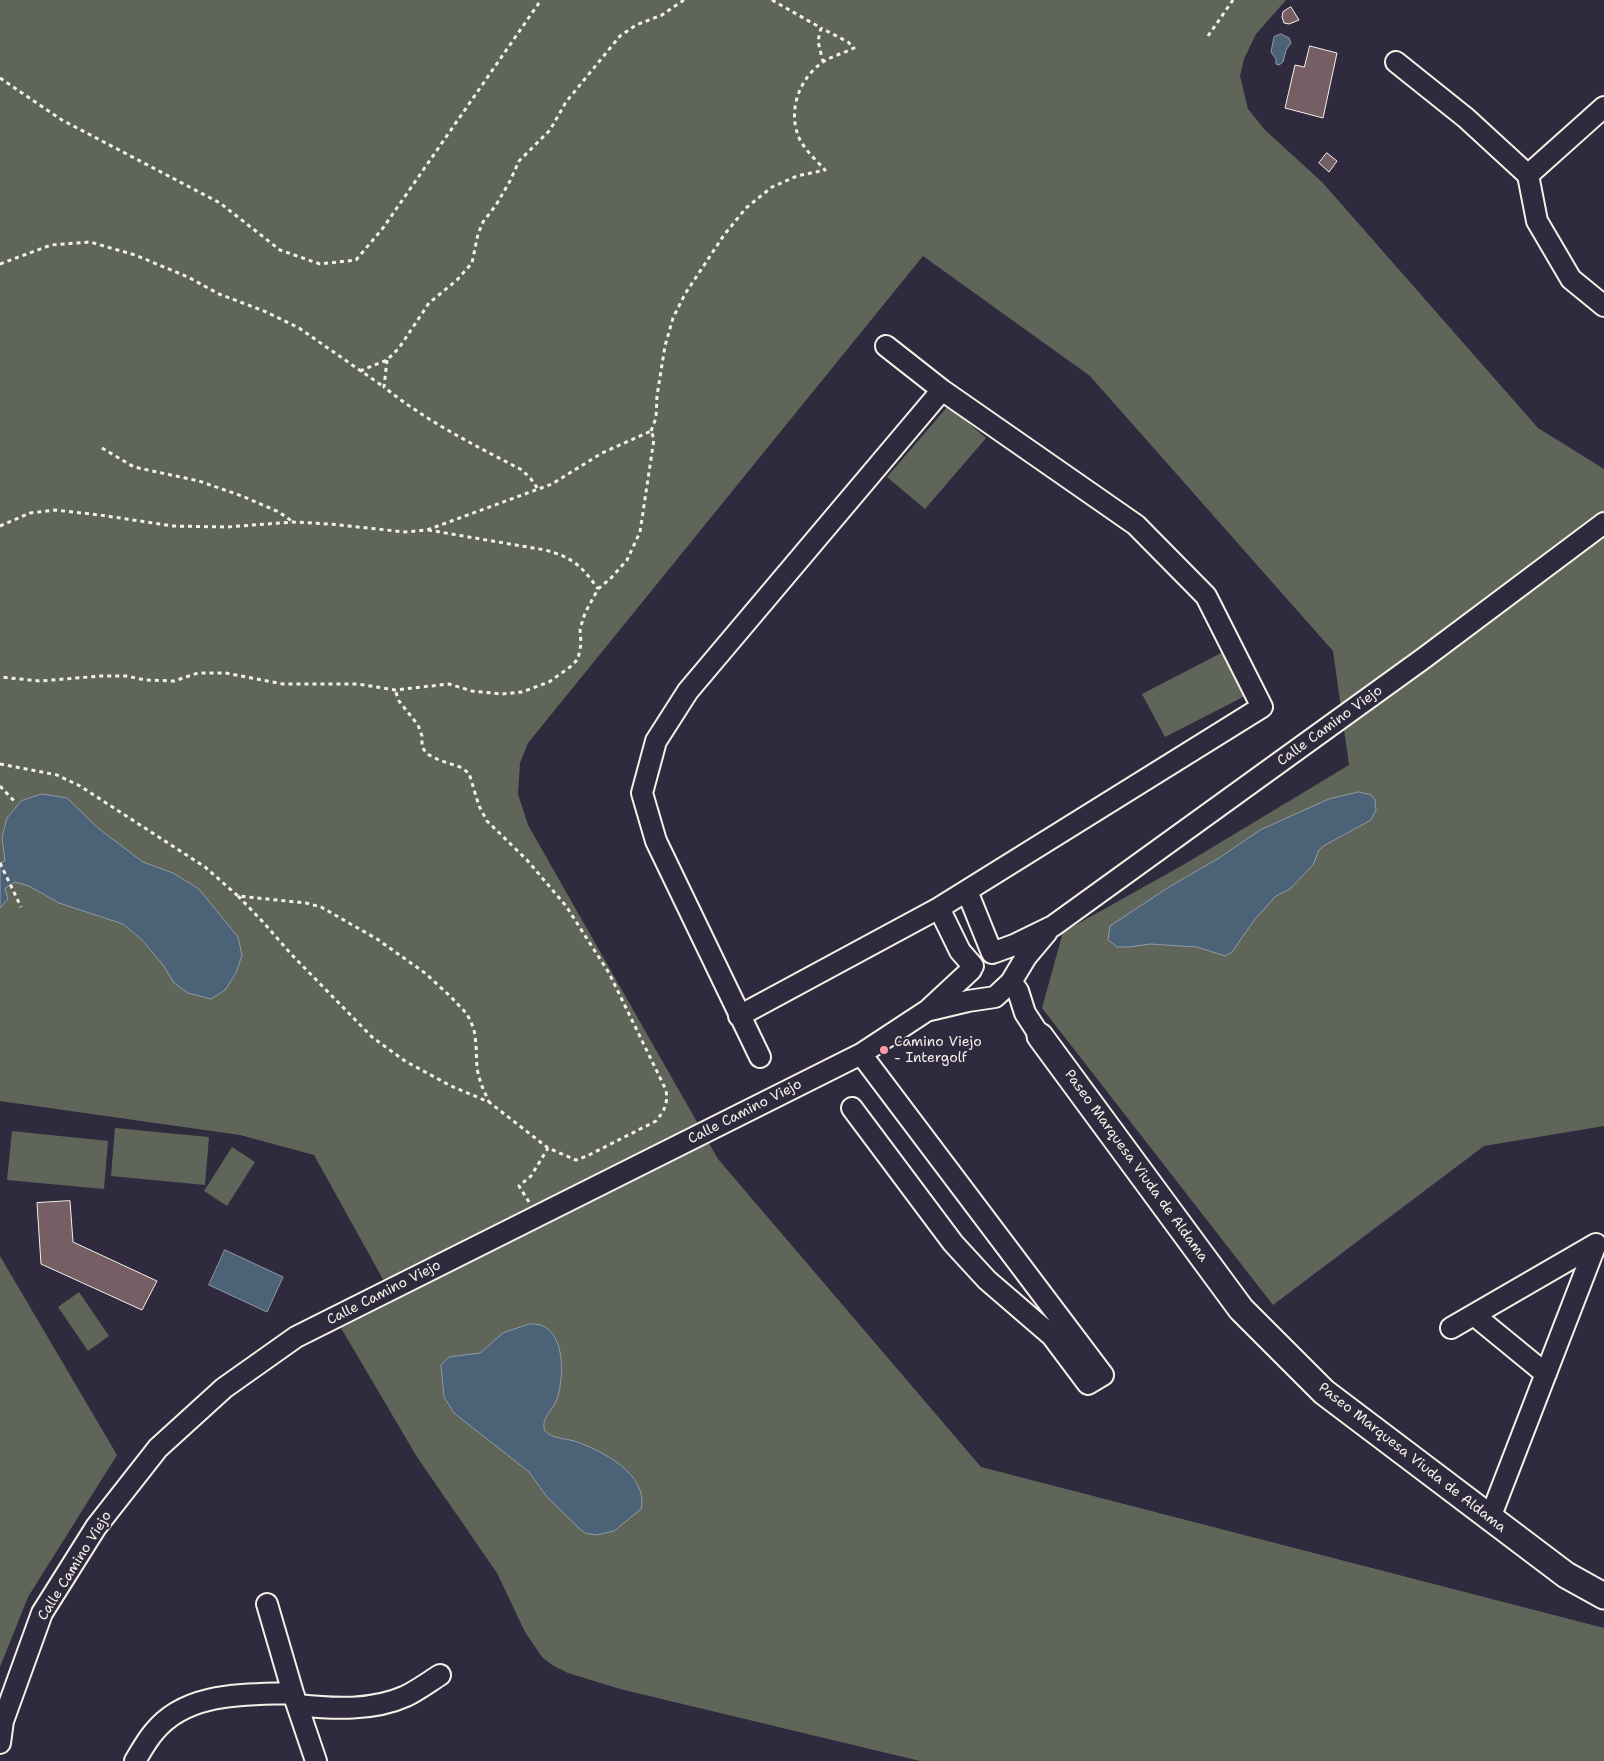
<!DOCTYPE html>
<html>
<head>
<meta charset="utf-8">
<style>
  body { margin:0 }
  canvas { display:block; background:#2f2a3d }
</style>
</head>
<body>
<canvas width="1604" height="1761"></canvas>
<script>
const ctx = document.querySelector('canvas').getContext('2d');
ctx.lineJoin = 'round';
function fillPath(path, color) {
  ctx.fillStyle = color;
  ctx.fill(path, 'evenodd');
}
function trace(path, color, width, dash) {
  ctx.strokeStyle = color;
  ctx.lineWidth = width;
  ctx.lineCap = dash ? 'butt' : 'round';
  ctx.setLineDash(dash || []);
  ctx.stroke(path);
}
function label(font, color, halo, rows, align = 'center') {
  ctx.font = font + ' "Shantell Sans",sans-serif';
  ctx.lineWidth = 4.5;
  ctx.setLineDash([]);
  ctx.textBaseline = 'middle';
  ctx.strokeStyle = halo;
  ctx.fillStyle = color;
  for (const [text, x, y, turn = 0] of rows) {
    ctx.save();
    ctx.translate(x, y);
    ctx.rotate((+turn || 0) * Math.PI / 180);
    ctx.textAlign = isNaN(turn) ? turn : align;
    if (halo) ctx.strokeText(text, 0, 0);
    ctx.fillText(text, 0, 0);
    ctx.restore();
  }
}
const green = new Path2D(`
  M0,0H1286L1256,34L1244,59L1240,76L1248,109L1265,130L1322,182L1538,428L1604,469V1126L1484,1146L1273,1305L1042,1008L1063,932L1183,865L1349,765L1333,651L1090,376L923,256L528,743L520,763L518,794L528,825L718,1159L981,1467L1604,1628V1761H920L620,1689L568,1673L552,1665L542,1657L525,1632L497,1573L417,1457L341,1328L395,1301L314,1155L240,1135L0,1101Z
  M948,406L986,438L925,509L887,477Z
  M1223,652L1245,696L1165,737L1142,694Z
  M115,1128L209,1137L205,1185L111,1176Z
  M12,1131L108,1141L104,1189L7,1180Z
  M232,1147L255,1162L227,1206L204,1191Z
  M0,1256L117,1455L28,1597L0,1667Z
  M79,1292L109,1336L88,1351L58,1307Z`);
const water = new Path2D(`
  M1281,34L1289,38L1291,43L1286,50L1283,62L1279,65L1276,64V59L1271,52L1274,37Z
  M1359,792L1371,795L1375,800L1376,810L1371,820L1325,845L1319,850L1313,865L1290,889L1276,896L1255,919L1232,952L1225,956L1197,947L1150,944L1129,947H1117L1108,940L1110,926L1169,887L1219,858L1260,830L1329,799Z
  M42,794L67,798L98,828L143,862L173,873L199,889L238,937L242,955L236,973L225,990L211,999L188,993L174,983L163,965L143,941L123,924L59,903L29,886L15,882L5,888L8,899L0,908V863L5,861L2,837L7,818L21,801Z
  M225,1250L283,1277L267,1312L209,1285Z
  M529,1324C566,1320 565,1375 557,1399C553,1410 540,1419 545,1431C553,1439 564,1438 574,1441C601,1450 649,1474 641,1509L614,1531L597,1535L585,1533L580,1529L547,1497L529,1472L454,1413L444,1397L441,1365L449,1357L480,1353L503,1333Z`);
const building = new Path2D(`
  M1291,7L1299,20L1289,24L1284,23L1282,17L1283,12Z
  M1310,46L1337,53L1323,118L1285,108L1295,65L1304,67Z
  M1327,153L1337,161L1329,172L1319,163Z
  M70,1201L73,1242L157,1281L142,1310L41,1264L37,1203Z`);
const path = new Path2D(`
  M772,0L821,28L818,41L823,62
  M1208,36L1233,0
  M0,78L62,120L220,203L280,250L320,264L356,260L383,228L541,0
  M0,264L51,245L90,242L135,255L188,277L219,294L264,311L299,328L384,387
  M387,360L384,387C426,421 474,445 522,470L531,479L538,489
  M360,371L387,360L399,348L429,303L457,280L472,263L478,234L483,222L496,205L510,181L519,161L550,130L566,102L620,36L636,25L662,15L684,0
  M651,431L656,418L657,396L665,346L673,318L685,294L724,235L746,208L772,187L797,176L825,170C817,161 806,151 800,140C787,113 798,79 823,62C832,56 844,53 854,48L848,42L821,28
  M102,448L134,467L199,481L242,496L279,512L293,522
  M0,526L30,513L55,510L100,515L173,526L227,527L293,522L330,524L405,532L427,530L552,484L602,453L651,431L654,439L640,532L627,560L611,578L598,589L585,613L580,629L581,644L578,659L570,667L549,682L522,692L502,694L472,691L449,684L395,690L358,684H283L225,673H198L174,681L145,680L126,676H101L40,681L0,677
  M428,530L545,550C572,557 582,566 598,589
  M0,764L57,775L80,786L205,867L238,896L306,903L321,907L377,939L425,973L451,997L467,1014L474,1029L476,1044L477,1069L481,1084L489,1102
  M0,786L16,803
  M0,863L21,907
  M238,896L264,923L291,954L372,1037L405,1061L451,1086L489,1102L548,1148L576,1160L587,1156L656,1121C665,1110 668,1103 666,1090L609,973L566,906L527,860L487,821L479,806L469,773L460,767L439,760L427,754L422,747V736L418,725L399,701L395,690
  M529,1202L519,1186L531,1176L548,1148`);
const minor = new Path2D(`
  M1396,62L1466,118L1528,175
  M1604,107L1528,175L1537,221L1571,279L1604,306
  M967,891L992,953
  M939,908L960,951L973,966
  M995,952L1014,945L1053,926L1424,658L1604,523
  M1011,982L1018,991L1025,1013L1040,1036
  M930,1010L968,1001L995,997L1011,982L1026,957L1047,932
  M739,1016L939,908L1262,707L1206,596L1136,525L942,390L886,346
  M760,1057L656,841L642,793L656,741L688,691L942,390
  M852,1108L953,1243L987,1280L1052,1336L1088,1384L1103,1375L861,1054
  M1474,1315L1546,1374
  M1451,1328L1596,1244L1490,1518
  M267,1604L293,1693
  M298,1705C333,1709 373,1711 406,1696C418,1690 429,1682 440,1675
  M0,1743L3,1721L42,1613L96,1527L158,1448L224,1388L296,1337L861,1054L928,1010L971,970
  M135,1761C141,1751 147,1740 154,1732C187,1691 246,1695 293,1693L316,1761`);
const tertiary = new Path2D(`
  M1040,1036L1241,1309L1324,1392L1566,1575L1604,1596`);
const markers = [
  [884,1050,5,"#ff9aa2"]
];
const streetNames = [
  ["Calle Camino Viejo",1330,726,-36],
  ["Calle Camino Viejo",745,1112,-27],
  ["Paseo Marquesa Viuda de Aldama",1136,1166,54],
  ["Calle Camino Viejo",384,1293,-27],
  ["Paseo Marquesa Viuda de Aldama",1412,1458,38],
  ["Calle Camino Viejo",75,1566,-58]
];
const poiNames = [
  ["Camino Viejo",894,1042],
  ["- Intergolf",894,1058]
];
fillPath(green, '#5f6558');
fillPath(water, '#4c6277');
trace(water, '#8f9ba4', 1);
fillPath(building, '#755e64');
trace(building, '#f4f1e8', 1);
trace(minor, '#f4f1e8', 24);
trace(tertiary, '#f4f1e8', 29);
trace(path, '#f4f1e8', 3, [4, 4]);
trace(minor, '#2f2a3d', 20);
trace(tertiary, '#2f2a3d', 25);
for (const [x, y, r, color] of markers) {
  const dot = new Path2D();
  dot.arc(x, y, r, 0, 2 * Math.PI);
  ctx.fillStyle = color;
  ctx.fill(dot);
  trace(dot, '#2f2a3d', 2);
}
label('14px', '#f4f1e8', '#2f2a3d', streetNames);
label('14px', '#f4f1e8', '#2f2a3d', poiNames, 'left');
</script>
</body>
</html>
